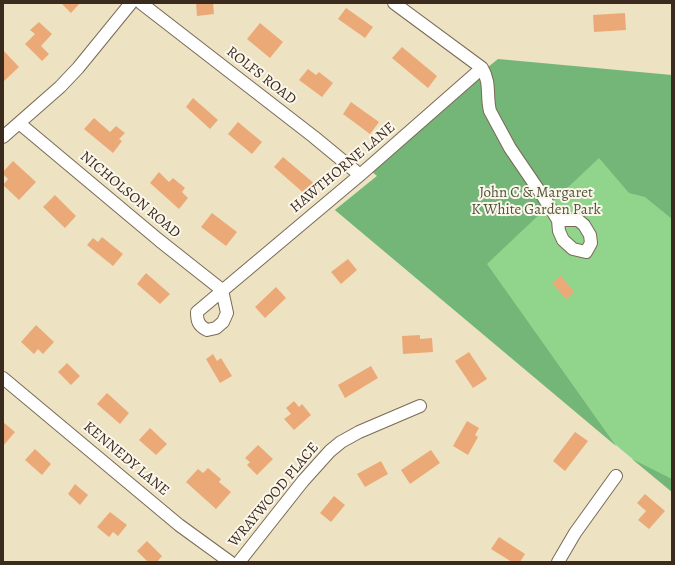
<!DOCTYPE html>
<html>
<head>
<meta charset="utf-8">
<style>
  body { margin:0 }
  #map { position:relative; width:675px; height:565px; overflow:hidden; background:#ede2c2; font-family:Alegreya,serif }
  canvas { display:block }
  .frame { position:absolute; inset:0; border:4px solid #3b2a1e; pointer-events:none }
</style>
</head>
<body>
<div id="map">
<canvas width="675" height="565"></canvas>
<div class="frame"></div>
</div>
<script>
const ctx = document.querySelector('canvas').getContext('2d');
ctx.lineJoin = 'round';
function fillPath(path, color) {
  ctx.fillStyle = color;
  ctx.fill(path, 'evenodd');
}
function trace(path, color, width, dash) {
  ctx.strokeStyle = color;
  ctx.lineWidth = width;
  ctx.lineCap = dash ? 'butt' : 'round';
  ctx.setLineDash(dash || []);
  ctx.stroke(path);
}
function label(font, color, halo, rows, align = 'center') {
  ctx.font = font + ' Alegreya,serif';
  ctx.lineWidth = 4;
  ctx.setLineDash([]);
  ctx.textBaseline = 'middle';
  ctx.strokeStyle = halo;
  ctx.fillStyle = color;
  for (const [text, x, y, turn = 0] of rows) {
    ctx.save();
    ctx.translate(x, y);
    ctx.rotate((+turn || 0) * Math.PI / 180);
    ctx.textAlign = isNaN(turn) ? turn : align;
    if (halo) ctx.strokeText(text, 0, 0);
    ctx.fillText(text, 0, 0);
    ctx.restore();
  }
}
const green = new Path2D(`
  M672,75V492L335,210L377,176Z`);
const forest = new Path2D(`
  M498,59L672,75V219L645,197L629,193L599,158L487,264L616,446L335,210L377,176L365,166Z
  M632,459L672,479V492Z`);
const building = new Path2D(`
  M61,3H80L71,13Z
  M196,3H213L214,14L197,16Z
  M346,8L373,27L365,38L338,19Z
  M625,13L626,30L594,32L593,15Z
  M39,22L52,34L41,46L49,54L42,61L25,44L35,34L30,30Z
  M260,23L283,42L270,58L247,39Z
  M402,47L437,76L428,88L392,58Z
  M3,50L19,67L3,82Z
  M308,69L316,75L319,72L333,83L322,97L299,80Z
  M193,98L218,120L210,129L186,107Z
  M351,102L379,122L370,134L343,114Z
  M94,118L110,132L116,126L125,133L119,139L122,141L113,153L84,129Z
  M238,122L262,142L252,154L228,134Z
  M283,157L316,185L307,196L274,167Z
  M13,161L36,182L19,200L3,185L8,179L3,174V172Z
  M159,172L169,182L173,178L185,188L182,192L188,198L179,209L150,183Z
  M55,195L76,216L65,228L43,207Z
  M212,213L237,232L226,246L201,227Z
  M102,237L123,254L113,266L87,245L93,238L98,242Z
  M348,259L357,270L341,284L331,272Z
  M146,273L170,294L160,304L137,284Z
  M561,276L574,292L566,299L552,283Z
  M276,287L286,298L265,318L255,307Z
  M36,325L54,342L43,354L38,349L34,354L21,342Z
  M420,335V339L432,338L433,352L403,354L402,336Z
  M469,352L487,379L473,388L455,361Z
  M213,354L217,361L221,358L232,376L220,383L206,359Z
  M67,363L80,376L71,385L58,372Z
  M371,366L378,378L345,398L338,385Z
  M107,393L129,413L120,424L97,404Z
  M294,401L299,407L302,404L311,415L294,430L284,419L291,414L286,408Z
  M467,421L479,428L475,435L478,437L468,455L453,446Z
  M3,422L15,432L3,446Z
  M150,428L167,444L156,455L139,440Z
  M575,432L588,441L565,471L553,461Z
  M258,445L273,459L257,475L247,465L250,462L245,458Z
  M35,449L51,464L42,475L25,460Z
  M431,450L440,463L410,484L401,470Z
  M381,461L388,474L365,487L357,474Z
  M208,468L221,479L219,482L231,492L216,509L186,482L198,469L203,473Z
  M75,484L88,495L80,505L68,494Z
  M645,494L665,511L649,529L638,520L646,511L637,503Z
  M334,496L345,505L331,522L320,513Z
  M110,512L127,525L118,536L113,532L109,537L97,527Z
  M499,537L525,554L520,562H512L491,549Z
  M147,541L162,556L157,562H148L137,551Z`);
const minor = new Path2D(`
  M141,3L314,137L360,175
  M394,3L482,68C491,83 486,95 490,111L510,148L544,198L558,220L559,231L563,240L573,249L586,252L591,243L590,235L584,225L578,220H558
  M19,123L160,241L222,290L227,313L223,322L216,328L207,330C198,325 197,321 197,312L360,175L482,68
  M3,137L60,87L78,68L131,3
  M3,378L179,525L230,562
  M239,562L303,481L330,451L341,442L359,432L420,406
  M558,562L575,533L616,476`);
const streetNames = [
  ["ROLFS ROAD",261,76,38],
  ["HAWTHORNE LANE",343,168,-40],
  ["NICHOLSON ROAD",130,195,40],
  ["KENNEDY LANE",126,459,40],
  ["WRAYWOOD PLACE",274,495,-50]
];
const parkNames = [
  ["John C & Margaret",536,193],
  ["K White Garden Park",536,210]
];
fillPath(green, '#91d58d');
fillPath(forest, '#74b678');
fillPath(building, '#eca978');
trace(minor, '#796a57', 14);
trace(minor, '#fff', 12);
label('15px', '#3b2a1e', '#fbf7ec', streetNames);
label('15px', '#50553a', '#fbf7ec', parkNames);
</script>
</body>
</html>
